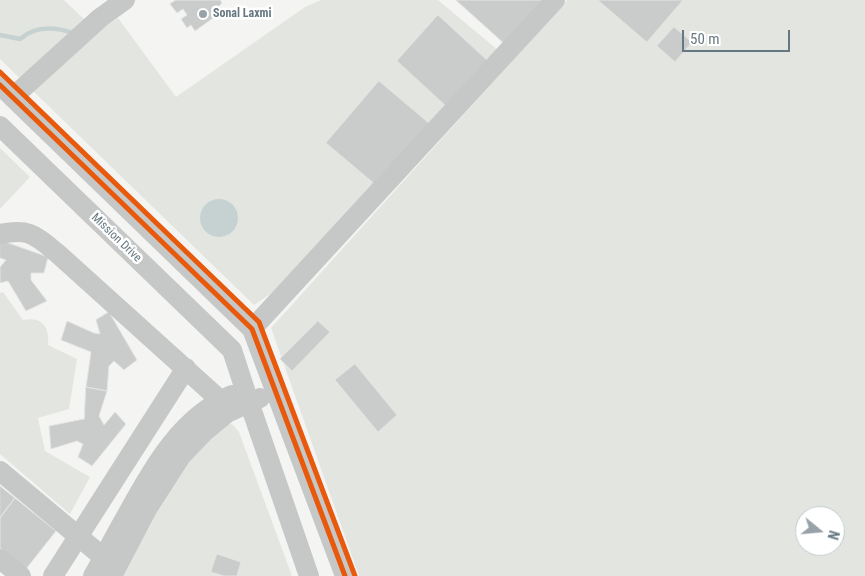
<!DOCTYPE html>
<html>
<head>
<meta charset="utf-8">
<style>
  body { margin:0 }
  #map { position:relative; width:865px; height:576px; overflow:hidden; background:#f4f4f3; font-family:"Roboto Condensed",sans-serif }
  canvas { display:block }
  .north { position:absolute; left:795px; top:506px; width:50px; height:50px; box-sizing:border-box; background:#fff; border:1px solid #c2c9cd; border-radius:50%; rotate:107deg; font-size:14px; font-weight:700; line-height:20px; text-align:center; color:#667881 }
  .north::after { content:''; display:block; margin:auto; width:18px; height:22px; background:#98a3a9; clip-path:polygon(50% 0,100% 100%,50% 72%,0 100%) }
  .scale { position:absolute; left:682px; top:30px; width:108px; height:22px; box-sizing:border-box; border:2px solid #667881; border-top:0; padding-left:6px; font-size:15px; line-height:18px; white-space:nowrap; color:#667881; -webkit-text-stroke:4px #fff; paint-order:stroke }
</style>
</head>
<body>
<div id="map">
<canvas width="865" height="576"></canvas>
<div class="north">N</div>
<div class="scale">50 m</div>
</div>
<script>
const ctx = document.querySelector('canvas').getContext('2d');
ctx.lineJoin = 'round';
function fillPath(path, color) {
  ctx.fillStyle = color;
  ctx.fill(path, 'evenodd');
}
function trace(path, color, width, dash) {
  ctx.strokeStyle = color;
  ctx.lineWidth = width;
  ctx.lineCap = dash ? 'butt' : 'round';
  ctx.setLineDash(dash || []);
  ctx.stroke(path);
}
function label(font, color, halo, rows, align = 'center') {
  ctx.font = font + ' "Roboto Condensed",sans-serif';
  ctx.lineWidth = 5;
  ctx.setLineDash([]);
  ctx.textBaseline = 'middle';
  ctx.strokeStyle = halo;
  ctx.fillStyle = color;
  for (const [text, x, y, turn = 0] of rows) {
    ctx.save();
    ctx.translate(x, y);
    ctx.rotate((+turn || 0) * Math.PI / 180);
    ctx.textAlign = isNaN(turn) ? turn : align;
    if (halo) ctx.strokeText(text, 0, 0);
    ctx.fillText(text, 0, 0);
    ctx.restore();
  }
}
const green = new Path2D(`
  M0,0H64L89,24L98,31L118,18L176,97L305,7L321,0H438L499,51L279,288L254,305L0,59Z
  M567,0H865V576H359L271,328ZM805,516H835V546H805Z
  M0,148L30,177L0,209Z
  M3,292L23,320C42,316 50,327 48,345L77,359L69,409L38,418L45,451L90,477L70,514L0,454V293Z
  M232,424L239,432L292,576H118L173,470L221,425Z`);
const water = new Path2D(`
  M200 218a19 19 0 1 1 38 0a19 19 0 1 1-38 0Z`);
const stream = new Path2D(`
  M0,35L20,39C36,25 57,27 76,34`);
const building = new Path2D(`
  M176,0H220L222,3L219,6L223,11L195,31L191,25L187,28L181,19L187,15L183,9L177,13L170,4Z
  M456,0H544L505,44Z
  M598,0H683L647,42Z
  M438,15L488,61L447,107L397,61Z
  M674,27L692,42L675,62L657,46Z
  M379,81L430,124L377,186L326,143Z
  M0,240L48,257L44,273H31V280L47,301L26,311L8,281L0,283V267L6,260L0,258Z
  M109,312L137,360L124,370L114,361L109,366L107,391L86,387L91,352L61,340L67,321L94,333L100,334L96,320Z
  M318,321L330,332L292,371L280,359Z
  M355,364L397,415L378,432L335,380Z
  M86,387L107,391L99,416L104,425L115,412L126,424L92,466L78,457L83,444L77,441L51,449L49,426L84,419Z
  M0,486L15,498L0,518Z
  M15,498L56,531L26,569L0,548V518Z
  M217,554L241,562L237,576H224L211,572Z`);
const minor = new Path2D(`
  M0,85L252,329L345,576
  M13,97L100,18L125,0
  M0,126L232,350L249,402L309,576
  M0,234C29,228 35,235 57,253L220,400
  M252,329L555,0
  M0,471L103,557
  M0,559L21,576
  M53,576L186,368
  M93,576C105,555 116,534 128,513C153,467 182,416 232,395
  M112,576L147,509L181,456L204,432L227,413L260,398`);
const cycleway = new Path2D(`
  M0,72L259,322L355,576
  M0,85L252,329L345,576`);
const markers = [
  [203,14,5,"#98a3a9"]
];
const poiNames = [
  ["Sonal Laxmi",213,14]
];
const streetNames = [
  ["Mission Drive",116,238,44]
];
fillPath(green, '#e3e6e0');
fillPath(water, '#c6d1d2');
trace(stream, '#c6d1d2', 4.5);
fillPath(building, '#cacccc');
trace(building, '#e3e3e2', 1);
trace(minor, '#c6c8c8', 20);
trace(cycleway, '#e8590c', 5);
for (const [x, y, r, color] of markers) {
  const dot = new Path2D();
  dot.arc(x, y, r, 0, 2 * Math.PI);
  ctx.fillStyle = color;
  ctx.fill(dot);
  trace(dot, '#fff', 2);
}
label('bold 12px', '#667881', '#fff', poiNames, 'left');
label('12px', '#667881', '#fff', streetNames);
</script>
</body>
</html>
